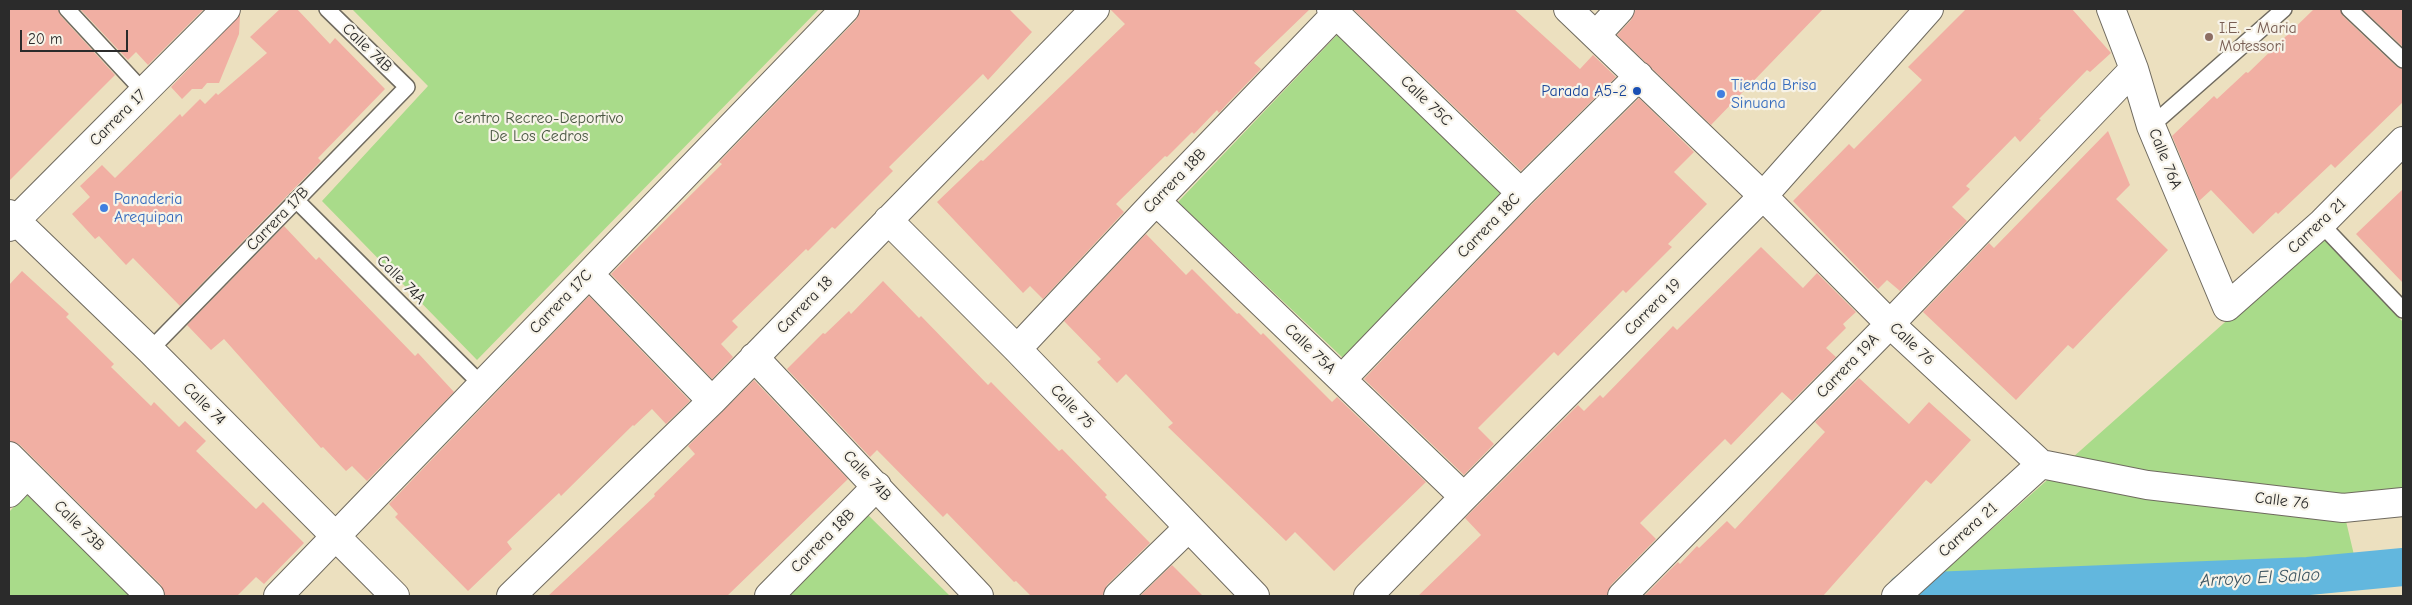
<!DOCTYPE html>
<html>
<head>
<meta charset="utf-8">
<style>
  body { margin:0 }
  #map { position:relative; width:2412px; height:605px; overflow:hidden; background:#ece0bf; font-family:"Comic Neue",sans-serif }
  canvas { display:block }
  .frame { position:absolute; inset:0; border:10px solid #2b2b2b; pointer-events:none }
  .scale { position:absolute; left:20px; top:30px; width:108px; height:22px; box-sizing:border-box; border:2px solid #2b2b2b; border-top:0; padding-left:6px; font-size:15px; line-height:18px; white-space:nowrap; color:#2b2b2b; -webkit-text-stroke:4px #f7f3e8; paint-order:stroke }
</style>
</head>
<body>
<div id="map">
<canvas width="2412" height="605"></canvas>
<div class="frame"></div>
<div class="scale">20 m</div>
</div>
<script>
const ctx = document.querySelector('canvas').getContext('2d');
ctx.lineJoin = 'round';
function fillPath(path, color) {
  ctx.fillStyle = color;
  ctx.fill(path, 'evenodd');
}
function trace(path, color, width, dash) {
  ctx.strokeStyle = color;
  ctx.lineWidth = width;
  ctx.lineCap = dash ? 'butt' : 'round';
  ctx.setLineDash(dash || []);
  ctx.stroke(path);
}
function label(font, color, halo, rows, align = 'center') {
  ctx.font = font + ' "Comic Neue",sans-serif';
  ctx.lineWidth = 4.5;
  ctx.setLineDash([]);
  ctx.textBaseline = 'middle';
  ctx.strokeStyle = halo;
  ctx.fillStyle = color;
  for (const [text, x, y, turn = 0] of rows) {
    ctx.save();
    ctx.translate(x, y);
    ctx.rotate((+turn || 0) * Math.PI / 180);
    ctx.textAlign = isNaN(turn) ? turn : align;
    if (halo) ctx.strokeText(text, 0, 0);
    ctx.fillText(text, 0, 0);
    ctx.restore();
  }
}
const green = new Path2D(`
  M352,9H819L477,360L322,201L428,86Z
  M1337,35L1502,192L1343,358L1178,202Z
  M2322,236L2403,322V492L2341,500L2354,555L1929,585Z
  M26,494L131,596H9V512Z
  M866,513L950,596H784Z`);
const canal = new Path2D(`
  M1906,592L2308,576L2403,567`);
const building = new Path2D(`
  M9,9H58L60,15L115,75L9,181Z
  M80,9H204L148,65L136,52L128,60Z
  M280,9H297L330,44L335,38L385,89L318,158L321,161L180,306L133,258L126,265L99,236L95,239L72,214L90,197L80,186L102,165L115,178L180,114L182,117L200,99L205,104L216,93L218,95L267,53L250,37Z
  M860,9H1009L1032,32L988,80L983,74L889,167L893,171L835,229L832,227L808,251L806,249L732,321L738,327L721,344L733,357L712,379L611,274L722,164L719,162L856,20Z
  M1110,9H1310L1254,63L1261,69L1227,104L1219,113L1217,110L1194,134L1192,132L1167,157L1165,156L1116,204L1124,212L1043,299L1030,286L1023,293L937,202L981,160L983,161L1125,24Z
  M1353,9H1514L1580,69L1593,55L1616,77L1521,171Z
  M1636,9H1823L1711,125L1617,35L1631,20Z
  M1966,9H2072L2111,53L2090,72L2087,70L2039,119L2041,120L2020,142L2015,136L1966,186L1970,189L1952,207L1967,221L1900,291L1887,280L1878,289L1793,201L1849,144L1854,149L1922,80L1908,67Z
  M2314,9H2340L2343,16L2397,67L2403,69V102L2335,168L2331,164L2278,214L2276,212L2253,234L2211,190L2199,201L2172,136L2214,96L2217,99L2246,72L2248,73Z
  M2362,9H2403V47Z
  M240,15L239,34L219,83H207L202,89H192L182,99L171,87Z
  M1639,98L1694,152L1674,172L1707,204L1668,244L1672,247L1626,293L1623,290L1558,356L1554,352L1478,428L1494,444L1464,475L1364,379L1523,213Z
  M2108,131L2130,185L2116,199L2168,250L2073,349L2068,345L2016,400L1923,312L1989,243L1994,248Z
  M2403,189V283L2356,234Z
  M284,226L316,260L319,257L415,356L418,353L454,392L367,481L352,466L346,471L323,447L321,448L224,339L211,350L187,325Z
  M1146,234L1186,275L1192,269L1237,314L1239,313L1261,335L1263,333L1332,402L1337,397L1426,482L1334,571L1295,532L1286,541L1168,427L1173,423L1126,374L1117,383L1097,362L1101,359L1064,321Z
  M1761,247L1803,288L1817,273L1856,312L1843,324L1846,328L1826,348L1836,357L1792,401L1782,392L1731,445L1725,439L1640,523L1656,539L1611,585L1607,596H1418L1481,535L1465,518L1578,405L1584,411L1600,395L1603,398L1673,326L1677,330Z
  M22,271L69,314L66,317L114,364L111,367L151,406L154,402L179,427L185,421L206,441L196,451L256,509L263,502L304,543L264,584L256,577L237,596H165L161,585L20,445L9,441V285Z
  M883,281L919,318L921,316L988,385L991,382L1059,451L1062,449L1107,495L1105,497L1150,543L1107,585L1103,596H1031L1016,581L1014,582L947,513L943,517L877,450L870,457L787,369L823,333L825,334L849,311L851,314Z
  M589,296L690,401L666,424L652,409L634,426L633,425L561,496L559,493L507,542L512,549L468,591L395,517L398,514L389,504Z
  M1859,378L1909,424L1929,402L1971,440L1931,484L1926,480L1823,596H1644L1678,562L1680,564L1697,546L1699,548L1727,521L1735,529L1825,432L1815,422Z
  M754,380L848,479L727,596H548L655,496L654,494L695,454L688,446Z
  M1172,565L1203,596H1140Z`);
const lane = new Path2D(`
  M67,9L144,92
  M2349,9L2403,60
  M2151,126L2284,9
  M296,200L482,385
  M2321,224L2403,310
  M150,350L407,87L327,9`);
const street = new Path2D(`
  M1331,9L1521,193
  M1568,9L1763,196L1890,324L2041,464L2147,485L2343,508L2403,502
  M2111,9L2134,69L2151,126L2227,307L2321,224L2403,141
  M1596,35L1620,9
  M1156,201L1464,497
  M9,214L150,350L395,596
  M888,220L1017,349L1255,596
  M9,227L226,9
  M589,274L712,401
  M1017,349L1156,201L1336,14
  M754,357L979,596
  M1342,379L1521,193L1639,76
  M9,456L150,596
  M9,493L27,474
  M278,596L845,9
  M511,596L712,401L1095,9
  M769,596L877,486
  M1118,596L1188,528
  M1368,596L1464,497L1763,196L1929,9
  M1622,596L1890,324L2134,69
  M1896,596L2041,464`);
const markers = [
  [2209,37,5,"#8d6e63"],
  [1637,91,5,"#1a4fb4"],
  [1721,94,5,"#3f7fe0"],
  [104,208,5,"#3f7fe0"]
];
const educationNames = [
  ["I.E. - Maria",2219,28],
  ["Motessori",2219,46]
];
const streetNames = [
  ["Calle 74B",367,48,44],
  ["Calle 75C",1426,101,44],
  ["Carrera 17",118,118,-45],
  ["Calle 76A",2165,159,68],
  ["Carrera 18B",1175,181,-46],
  ["Carrera 17B",278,219,-46],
  ["Carrera 18C",1489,226,-46],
  ["Carrera 21",2317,226,-43],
  ["Calle 74A",401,280,45],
  ["Carrera 17C",561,302,-46],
  ["Carrera 18",805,305,-46],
  ["Carrera 19",1653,307,-45],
  ["Calle 76",1912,344,43],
  ["Calle 75A",1310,349,44],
  ["Carrera 19A",1848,366,-46],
  ["Calle 74",204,404,45],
  ["Calle 75",1072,407,46],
  ["Calle 74B",867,476,47],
  ["Calle 76",2282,501,7],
  ["Calle 73B",79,526,45],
  ["Carrera 21",1968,530,-42],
  ["Carrera 18B",823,541,-45]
];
const shopNames = [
  ["Tienda Brisa",1731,85],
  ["Sinuana",1731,103],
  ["Panaderia",114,199],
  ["Arequipan",114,217]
];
const transitNames = [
  ["Parada A5-2",1627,91]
];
const parkNames = [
  ["Centro Recreo-Deportivo",539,118],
  ["De Los Cedros",539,136]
];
const waterNames = [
  ["Arroyo El Salao",2260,578,-3]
];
fillPath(green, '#a9db8a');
trace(canal, '#62b7de', 38);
fillPath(building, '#f1afa3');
trace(lane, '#6f6a5f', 18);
trace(street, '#6f6a5f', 30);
trace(lane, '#fff', 15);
trace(street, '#fff', 28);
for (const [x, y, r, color] of markers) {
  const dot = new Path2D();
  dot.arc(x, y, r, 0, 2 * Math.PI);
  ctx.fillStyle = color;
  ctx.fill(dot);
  trace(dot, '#f7f3e8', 2);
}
label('16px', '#785e54', '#f7f3e8', educationNames, 'left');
label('16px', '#2b2b2b', '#f7f3e8', streetNames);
label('16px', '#366cbe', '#f7f3e8', shopNames, 'left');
label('16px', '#164399', '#f7f3e8', transitNames, 'right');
label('16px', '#4a5743', '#f7f3e8', parkNames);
label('italic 18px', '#3c5561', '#f7f3e8', waterNames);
</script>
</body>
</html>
